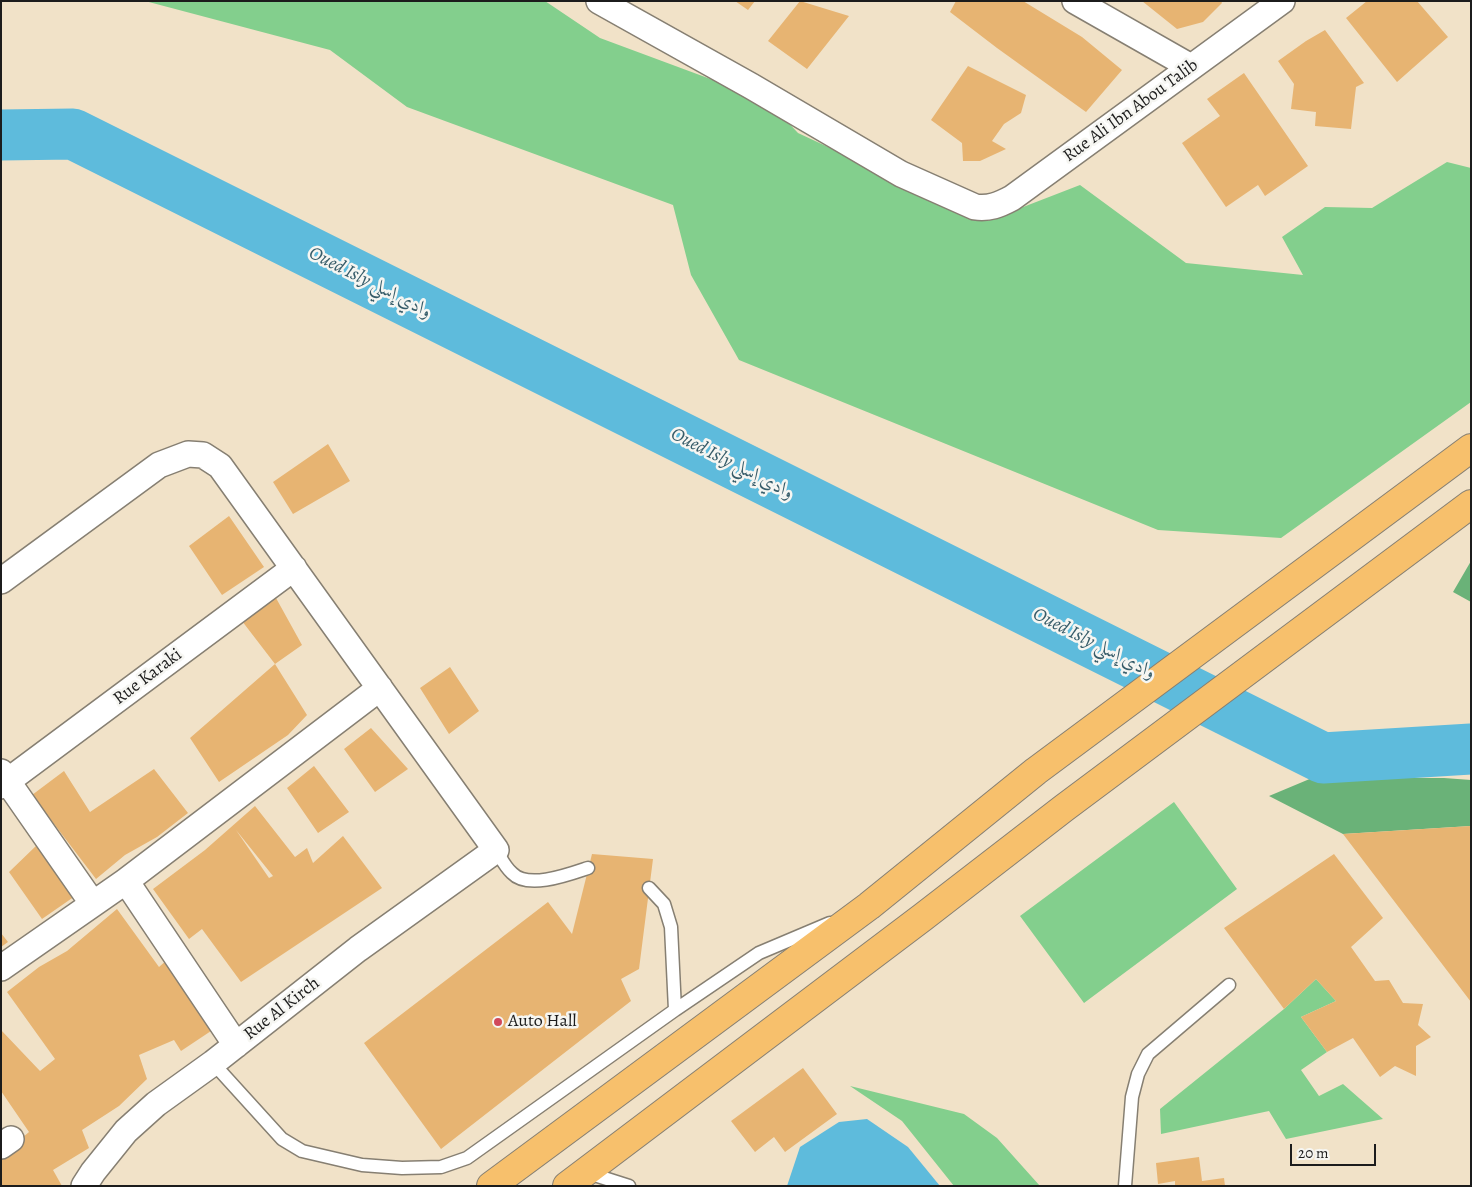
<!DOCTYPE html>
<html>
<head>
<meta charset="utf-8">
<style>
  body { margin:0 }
  #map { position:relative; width:1472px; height:1187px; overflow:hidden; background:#f1e2c8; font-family:Alegreya,serif }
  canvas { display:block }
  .frame { position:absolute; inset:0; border:2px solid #1c1c1c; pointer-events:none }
  .scale { position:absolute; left:1290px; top:1144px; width:86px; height:22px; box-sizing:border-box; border:2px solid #1c1c1c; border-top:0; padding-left:6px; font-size:15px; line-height:18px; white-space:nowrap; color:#1c1c1c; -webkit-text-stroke:4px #f6f6f2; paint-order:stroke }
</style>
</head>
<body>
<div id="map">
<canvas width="1472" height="1187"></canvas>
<div class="frame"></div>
<div class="scale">20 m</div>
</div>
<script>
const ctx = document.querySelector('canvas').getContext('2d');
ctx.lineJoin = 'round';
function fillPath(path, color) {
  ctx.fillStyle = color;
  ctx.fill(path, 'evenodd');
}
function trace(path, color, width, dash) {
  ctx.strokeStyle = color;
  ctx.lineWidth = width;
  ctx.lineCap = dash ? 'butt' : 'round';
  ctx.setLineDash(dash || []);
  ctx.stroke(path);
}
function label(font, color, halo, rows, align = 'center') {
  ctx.font = font + ' Alegreya,Amiri,serif';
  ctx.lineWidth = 5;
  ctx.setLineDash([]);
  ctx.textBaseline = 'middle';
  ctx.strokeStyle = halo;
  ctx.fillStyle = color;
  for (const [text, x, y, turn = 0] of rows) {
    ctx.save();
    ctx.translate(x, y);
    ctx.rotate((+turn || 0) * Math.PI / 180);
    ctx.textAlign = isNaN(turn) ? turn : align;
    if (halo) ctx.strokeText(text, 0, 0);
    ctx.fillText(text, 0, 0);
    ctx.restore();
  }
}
const green = new Path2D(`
  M145,1H545L600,38L767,100L798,133L987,221L1080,185L1186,263L1303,275L1282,237L1325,207L1372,208L1447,162L1471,168V402L1281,538L1158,530L739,360L691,275L673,205L407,107L330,50Z
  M1174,802L1237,889L1084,1003L1020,916Z
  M1316,979L1336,1001L1301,1017L1327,1052L1301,1070L1319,1096L1343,1084L1383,1119L1286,1139L1269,1111L1161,1134L1160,1109L1284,1009Z
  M850,1086L964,1114L997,1138L1040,1186H954L902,1121Z`);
const forest = new Path2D(`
  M1471,561V602L1453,592Z
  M1312,778H1444L1471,780V826L1343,834L1269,796Z`);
const water = new Path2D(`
  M867,1119L908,1147L940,1186H787L800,1147L839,1122Z`);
const river = new Path2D(`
  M1,135L73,134L1323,758L1471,749`);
const building = new Path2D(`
  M735,1H755L748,10Z
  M800,1L849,16L807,69L768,41Z
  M956,1H1023L1082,37L1122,70L1086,112L997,48L950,12Z
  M1142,1H1221L1222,3L1203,22L1177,29Z
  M1367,1H1417L1448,37L1397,82L1346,18Z
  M1325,30L1364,83L1356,87L1351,129L1315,126L1316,112L1291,109L1294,84L1278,61L1306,41Z
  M968,66L1026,95L1021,113L1004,124L992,141L1006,149L980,161H963L962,143L931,120Z
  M1244,73L1308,166L1265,196L1258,185L1226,207L1182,143L1220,116L1207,99Z
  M328,444L350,481L293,514L273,482Z
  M229,516L264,567L222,595L189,546Z
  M276,598L302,645L275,664L242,621Z
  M275,664L307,715L288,735L219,782L190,738Z
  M450,667L479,711L449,734L420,688Z
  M371,728L408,769L375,792L344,749Z
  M314,766L349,812L318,833L287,788Z
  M154,769L188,813L157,837L125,855L96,879L32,795L64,771L90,812Z
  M255,806L295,857L307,848L313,863L343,836L382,888L241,982L202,929L189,939L153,889L205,850ZM236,830L273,876L269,878Z
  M1471,826V1002L1343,834Z
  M37,845L78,894L42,919L9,872Z
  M592,854L653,859L639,969L621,979L631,1001L441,1149L364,1043L548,902L572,934Z
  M1334,854L1383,918L1351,947L1375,981L1389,980L1403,1003L1423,1004L1418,1025L1431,1037L1416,1046V1076L1395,1066L1380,1077L1353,1038L1327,1052L1301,1017L1336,1001L1316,979L1284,1009L1224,928Z
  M117,909L159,967L168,959L220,1025L181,1051L174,1040L139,1055L147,1079L119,1106L82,1130L89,1148L53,1170L62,1186H1V1156L29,1132L1,1091V1030L40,1071L55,1059L7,992L39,967L67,951Z
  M1,933L8,942L1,947Z
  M803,1068L837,1114L785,1152L774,1137L755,1152L731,1121Z
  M1199,1157L1202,1181L1224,1178L1225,1186H1175V1181L1158,1184L1156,1163Z`);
const lane = new Path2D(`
  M496,850C501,858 505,867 512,873C528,890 570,874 588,868
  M649,888L664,904L671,927L675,1010
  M213,1063L282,1139L302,1151L362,1165L402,1168L441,1167L467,1158L675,1010L759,953L830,923
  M585,1172L629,1186
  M1125,1186L1132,1097L1138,1074L1148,1054L1229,985`);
const street = new Path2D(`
  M599,1L751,86L901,174L975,207C989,209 999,205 1012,198L1282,1
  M1075,1L1191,67
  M1,581L159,465L188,454L203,455L220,466L496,850L358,949L213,1063L156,1104L126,1131L93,1172L84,1186
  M1,772L93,904
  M1,786L294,568
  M126,881L236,1045
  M1,968L126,881L380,688
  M1,1146L11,1139`);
const primary = new Path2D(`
  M491,1186L869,906L1036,771L1471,448
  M567,1186L923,917L1064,808L1471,504`);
const markers = [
  [498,1022,5,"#d1495b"]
];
const streetNames = [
  ["Rue Ali Ibn Abou Talib",1131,111,-36],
  ["Rue Karaki",148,677,-37],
  ["Rue Al Kirch",282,1009,-38]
];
const poiNames = [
  ["Auto Hall",508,1022]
];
const waterNames = [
  ["Oued Isly وادي إسلي",370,283,27],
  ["Oued Isly وادي إسلي",732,464,27],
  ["Oued Isly وادي إسلي",1094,644,27]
];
fillPath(green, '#83cf8d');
fillPath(forest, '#6ab278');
fillPath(water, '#5ebbdc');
trace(river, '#5ebbdc', 51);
fillPath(building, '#e7b472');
trace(lane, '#867f72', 15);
trace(street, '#867f72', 28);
trace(primary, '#867f72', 30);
trace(lane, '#fff', 12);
trace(street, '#fff', 25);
trace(primary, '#f7c06c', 28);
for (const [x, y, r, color] of markers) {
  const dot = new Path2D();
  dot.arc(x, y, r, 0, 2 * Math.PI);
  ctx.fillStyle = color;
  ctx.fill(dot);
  trace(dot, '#f6f6f2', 2);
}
label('18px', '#1c1c1c', '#f6f6f2', streetNames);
label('18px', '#1c1c1c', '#f6f6f2', poiNames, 'left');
label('italic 19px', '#365c69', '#f6f6f2', waterNames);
</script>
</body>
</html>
